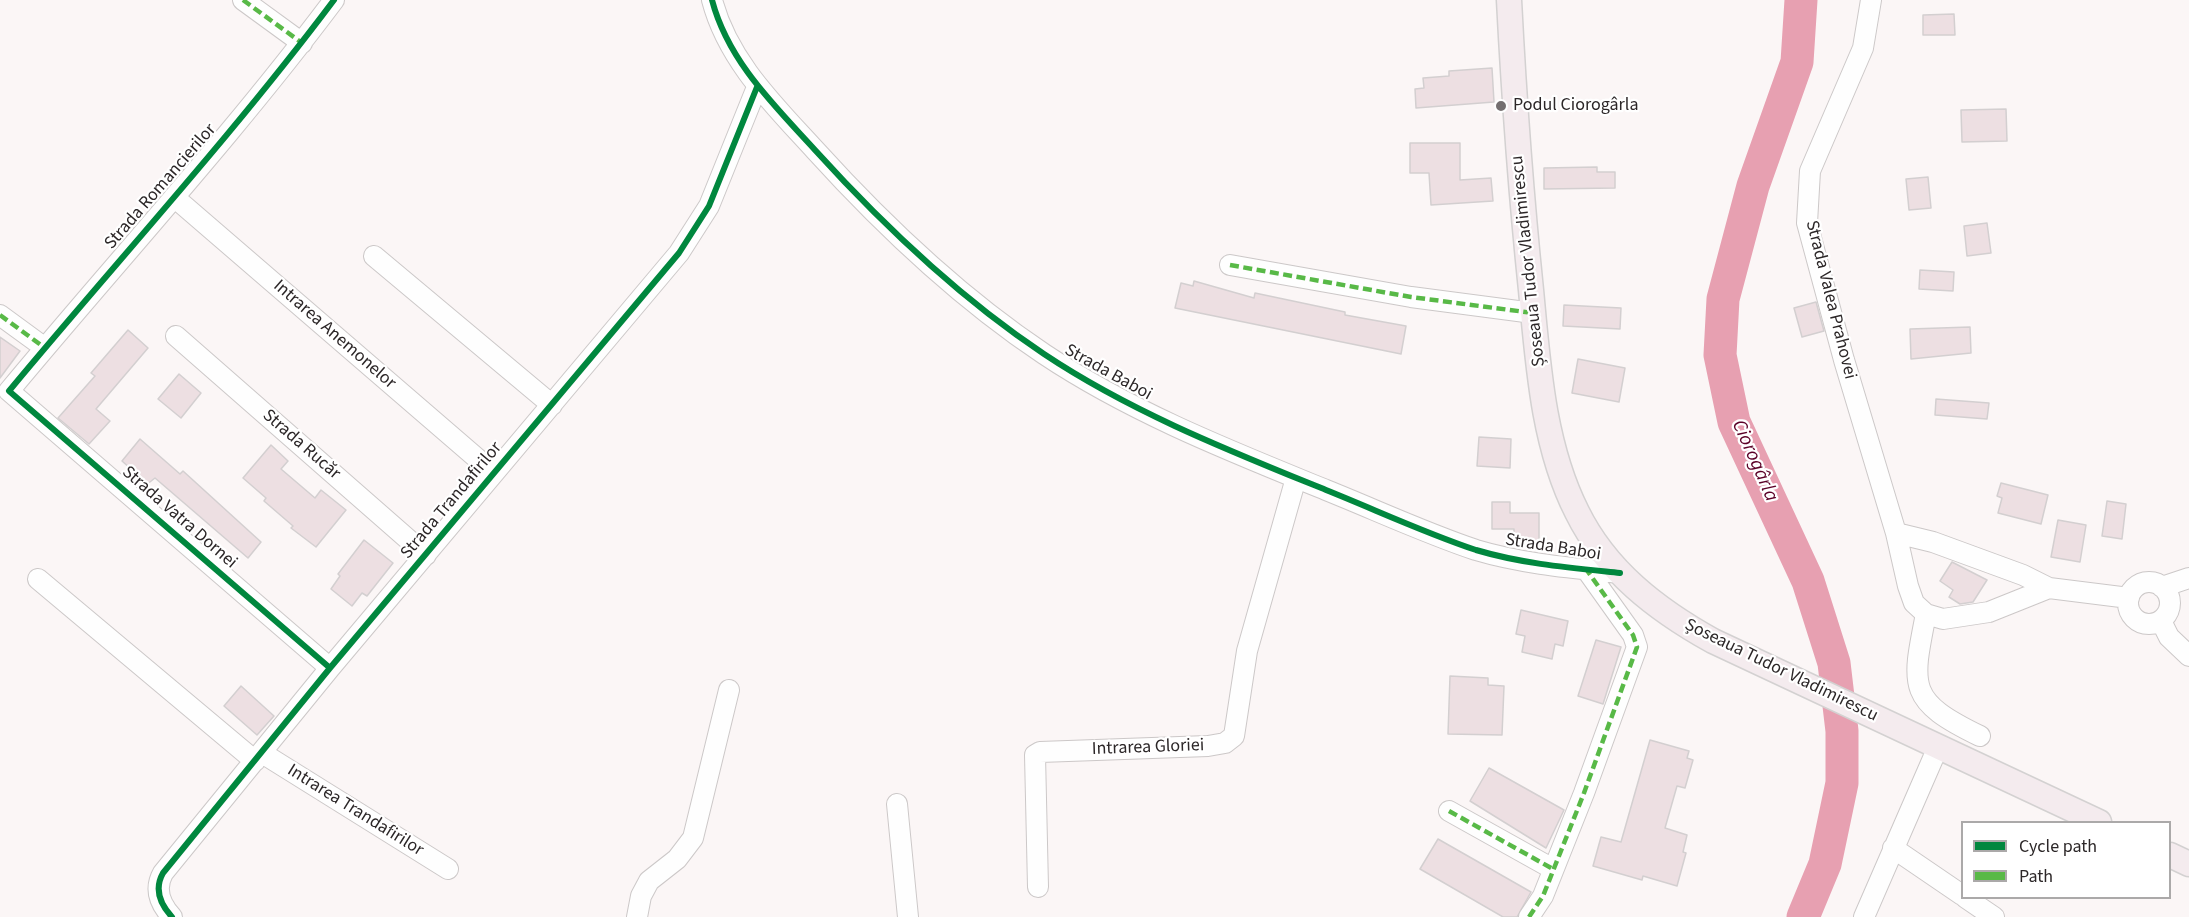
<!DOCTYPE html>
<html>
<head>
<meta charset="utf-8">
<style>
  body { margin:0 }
  #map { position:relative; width:2189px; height:917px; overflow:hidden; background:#fbf6f6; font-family:"Source Sans 3",sans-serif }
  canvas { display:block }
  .legend { position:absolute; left:1961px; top:821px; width:210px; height:78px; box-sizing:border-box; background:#fff; border:2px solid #aba9a9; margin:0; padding:8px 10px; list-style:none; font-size:18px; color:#2c2728 }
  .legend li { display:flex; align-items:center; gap:12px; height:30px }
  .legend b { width:30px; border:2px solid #aba9a9 }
</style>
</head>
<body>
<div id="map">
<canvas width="2189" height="917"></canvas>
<ul class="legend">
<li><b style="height:8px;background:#00873e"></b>Cycle path</li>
<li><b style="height:8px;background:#58b947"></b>Path</li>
</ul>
</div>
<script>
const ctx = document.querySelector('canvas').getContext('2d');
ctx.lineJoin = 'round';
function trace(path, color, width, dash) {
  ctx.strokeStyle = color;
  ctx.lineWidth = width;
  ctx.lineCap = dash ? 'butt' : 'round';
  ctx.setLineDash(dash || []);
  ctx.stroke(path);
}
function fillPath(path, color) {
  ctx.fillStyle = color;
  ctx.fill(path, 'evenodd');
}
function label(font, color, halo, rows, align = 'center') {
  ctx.font = font + ' "Source Sans 3",sans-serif';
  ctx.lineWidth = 4.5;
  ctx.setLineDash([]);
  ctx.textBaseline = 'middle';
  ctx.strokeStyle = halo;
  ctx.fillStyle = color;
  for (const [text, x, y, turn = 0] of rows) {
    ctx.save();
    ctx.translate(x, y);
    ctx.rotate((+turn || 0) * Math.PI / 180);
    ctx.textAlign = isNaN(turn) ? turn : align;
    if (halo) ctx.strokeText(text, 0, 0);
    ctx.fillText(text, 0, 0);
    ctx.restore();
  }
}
const river = new Path2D(`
  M1801,0L1797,62L1753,186L1723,299L1720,355L1734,422L1808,581L1834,663L1842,731V783L1825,864L1803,917`);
const building = new Path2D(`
  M1954,14L1955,35H1923V15Z
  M1492,68L1494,102L1416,108L1415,89L1424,88L1423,78L1449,76V71Z
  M2006,109L2007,141L1962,142L1961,110Z
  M1410,143H1460V180L1491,178L1493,201L1431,205L1429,173H1410Z
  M1597,167V172H1615V188L1544,189V168Z
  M1928,177L1931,208L1909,210L1906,179Z
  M1987,223L1991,253L1967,256L1964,226Z
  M1920,270L1954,272L1953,291L1919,289Z
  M1194,281L1254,298L1255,293L1345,312V315L1406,326L1401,354L1175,308L1181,283L1193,286Z
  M1816,302L1824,331L1802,337L1794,308Z
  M1564,305L1621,308L1620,329L1563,326Z
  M1970,327L1971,353L1911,359L1910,329Z
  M128,330L148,348L96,409L110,421L89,444L58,418L95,376L91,373Z
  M0,337L20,351L0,378Z
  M1578,359L1625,368L1619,402L1572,393Z
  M179,374L201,393L181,418L158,399Z
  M1936,399L1989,403L1987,419L1935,415Z
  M1479,437L1511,439L1510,468L1477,466Z
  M140,439L180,474L183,471L261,542L248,558L155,478L141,489L125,475L131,469L122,461Z
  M271,445L288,461L281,469L315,498L321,490L346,510L316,547L291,528L293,526L264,501L266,498L243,478Z
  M2001,483L2048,495L2041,524L1998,513L2002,498L1997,496Z
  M2107,501L2126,504L2122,539L2102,536Z
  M1492,502H1510V513H1539V541H1514V529H1492Z
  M2058,520L2086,525L2080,562L2051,557Z
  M364,540L393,563L367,596L362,593L352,606L331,589L340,576L338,574Z
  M1952,562L1987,580L1973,602L1960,604L1949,597L1953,590L1940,581Z
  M1521,610L1568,621L1563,646L1555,644L1552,659L1522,652L1525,636L1516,634Z
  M1596,640L1621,647L1603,704L1578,696Z
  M1450,676L1488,678V685L1504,686L1502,735L1448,734Z
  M241,686L274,716L257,735L224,706Z
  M1650,740L1689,751L1687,758L1693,760L1685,788L1677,786L1665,828L1687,835L1683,852L1686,853L1677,886L1643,876L1642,880L1593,866L1601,837L1621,842Z
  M1489,768L1564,810L1546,848L1470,801Z
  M1438,839L1531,892L1517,917H1503L1420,869Z`);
const minor = new Path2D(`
  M243,0L302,43
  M712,0C728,61 774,105 815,150C883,225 960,298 1044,354C1131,412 1230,451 1326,490C1376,510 1425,533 1476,550C1523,564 1572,568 1620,573
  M1871,0L1863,48L1810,171L1807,223L1844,360L1896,533L1908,586L1914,603L1926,614L1943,619L1989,612L2049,588
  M174,197L494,473
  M374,256L552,405
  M1230,265L1411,297L1533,313
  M0,315L45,348
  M176,336L426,555
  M1896,533L1933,542L2023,575L2049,588L2129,598
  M38,579L255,761
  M2128 603a21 21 0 1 1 42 0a21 21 0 1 1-42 0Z
  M2162,587L2189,578
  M1926,614C1911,688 1908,701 1980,736
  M2161,621L2169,637L2189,656
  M330,668L9,391C117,261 232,136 334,0
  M262,753L448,869
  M897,804L908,917
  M1449,811L1553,869
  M1893,848L1962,895
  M1038,887L1035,755L1040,752L1208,746L1225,743L1234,736L1247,651L1296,478
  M1966,898L1994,917
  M172,917C160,904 154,889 163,873L330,668L679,253L709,206L757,87
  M637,917L641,896L649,881L677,859L693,838L729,690
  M1529,917L1543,896L1584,793L1637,647L1633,635L1586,569
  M1864,917L1938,747`);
const major = new Path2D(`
  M1509,0C1514,97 1521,194 1531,290C1538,364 1543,445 1577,512C1606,571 1657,610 1713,641L2099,822
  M2170,855L2189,864`);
const quiet = new Path2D(`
  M243,0L302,43
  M1230,265L1411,297L1533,313
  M0,315L45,348
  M1449,811L1553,869
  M1529,917L1543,896L1584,793L1637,647L1633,635L1586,569`);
const cycleway = new Path2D(`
  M712,0C728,61 774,105 815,150C883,225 960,298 1044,354C1131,412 1230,451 1326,490C1376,510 1425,533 1476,550C1523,564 1572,568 1620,573
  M330,668L9,391C117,261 232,136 334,0
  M172,917C160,904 154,889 163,873L330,668L679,253L709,206L757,87`);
const markers = [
  [1501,106,6,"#746f70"]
];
const poiNames = [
  ["Podul Ciorogârla",1513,106]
];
const streetNames = [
  ["Strada Romancierilor",161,187,-49],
  ["Șoseaua Tudor Vladimirescu",1529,261,-96],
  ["Strada Valea Prahovei",1830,300,76],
  ["Intrarea Anemonelor",334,335,41],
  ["Strada Baboi",1108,373,29],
  ["Strada Rucăr",301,445,41],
  ["Strada Trandafirilor",452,501,-50],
  ["Strada Vatra Dornei",179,518,41],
  ["Strada Baboi",1553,548,9],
  ["Șoseaua Tudor Vladimirescu",1781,671,26],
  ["Intrarea Gloriei",1148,748,-2],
  ["Intrarea Trandafirilor",355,811,32]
];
const waterNames = [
  ["Ciorogârla",1754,461,66]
];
trace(river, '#e7a0b1', 33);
fillPath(building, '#eddfe2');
trace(building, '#d3cfd0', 1.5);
trace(minor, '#ccc8c8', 22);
trace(major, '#d3d1d1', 27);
trace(minor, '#fefefe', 20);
trace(major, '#f4ebee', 24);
trace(quiet, '#58b947', 4.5, [9, 4.5]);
trace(cycleway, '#00873e', 6);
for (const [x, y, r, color] of markers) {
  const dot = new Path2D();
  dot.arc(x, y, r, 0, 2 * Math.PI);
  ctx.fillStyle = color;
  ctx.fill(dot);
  trace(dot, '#fff', 2);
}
label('18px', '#2c2728', '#fff', poiNames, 'left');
label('18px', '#2c2728', '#fff', streetNames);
label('italic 20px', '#5b0027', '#fff', waterNames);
</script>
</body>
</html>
